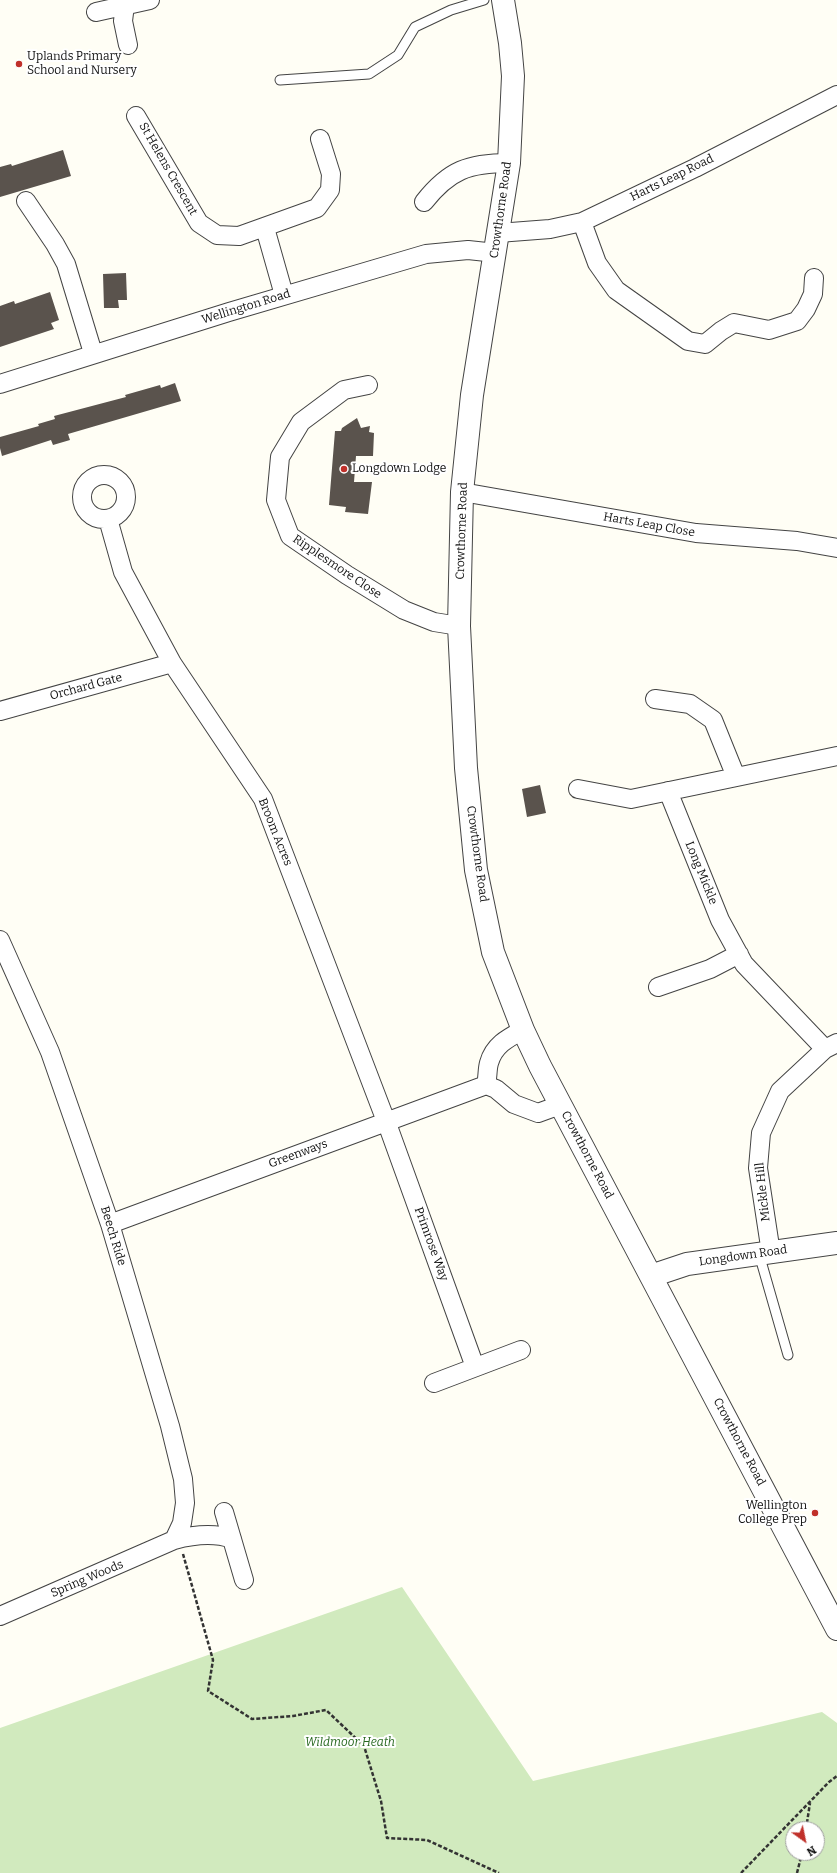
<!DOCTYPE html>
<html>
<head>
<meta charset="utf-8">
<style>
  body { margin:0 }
  #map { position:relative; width:837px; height:1873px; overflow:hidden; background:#fffef5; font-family:Bitter,serif }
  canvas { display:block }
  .north { position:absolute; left:785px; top:1821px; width:40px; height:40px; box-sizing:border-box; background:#fff; border:1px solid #a0a0a0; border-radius:50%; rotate:147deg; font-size:11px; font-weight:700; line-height:16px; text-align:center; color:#111 }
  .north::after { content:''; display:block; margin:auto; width:14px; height:18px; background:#c0302a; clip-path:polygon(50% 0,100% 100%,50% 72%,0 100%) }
</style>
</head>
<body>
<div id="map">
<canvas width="837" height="1873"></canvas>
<div class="north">N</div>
</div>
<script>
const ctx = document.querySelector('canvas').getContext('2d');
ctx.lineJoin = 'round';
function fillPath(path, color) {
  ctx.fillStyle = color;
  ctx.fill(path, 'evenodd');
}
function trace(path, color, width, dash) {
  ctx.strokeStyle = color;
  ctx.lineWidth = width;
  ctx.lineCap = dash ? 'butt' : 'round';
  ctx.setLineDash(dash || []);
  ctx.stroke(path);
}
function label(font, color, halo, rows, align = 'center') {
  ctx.font = font + ' Bitter,serif';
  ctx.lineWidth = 4;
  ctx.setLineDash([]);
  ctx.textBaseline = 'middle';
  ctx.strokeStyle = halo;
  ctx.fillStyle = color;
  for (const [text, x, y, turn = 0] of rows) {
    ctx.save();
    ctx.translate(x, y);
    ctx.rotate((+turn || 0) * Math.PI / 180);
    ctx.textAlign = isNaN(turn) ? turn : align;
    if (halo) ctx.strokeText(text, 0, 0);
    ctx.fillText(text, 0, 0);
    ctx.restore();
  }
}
const green = new Path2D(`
  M402,1587L533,1781L822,1712L837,1723V1873H0V1728ZM793,1829H817V1853H793Z`);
const building = new Path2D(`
  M63,150L71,176L0,197V167L11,164L12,166Z
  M126,273L127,300H118L119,308H104L103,274Z
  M50,292L59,320L51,323L54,329L0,347V306L14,301L15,304Z
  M175,383L181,401L68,434L70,440L53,445L51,440L2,456L0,448V437L39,426L38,424L55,419L54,416L126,397L125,395L160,385L161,388Z
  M357,418L361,428L370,426L369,432L374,433L373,456H356L354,482H372L368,514L345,512L346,507L329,505L335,431H341L342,428Z
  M540,785L546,813L527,817L522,789Z`);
const path = new Path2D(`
  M183,1554L213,1660L208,1691L252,1719L293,1716L326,1710L364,1746L381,1801L387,1838L427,1840L499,1873
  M806,1829L810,1803
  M741,1873L829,1782L837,1776
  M797,1873L802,1853`);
const service = new Path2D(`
  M280,80L369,74L398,55L415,27L451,10L484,0
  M759,1254L788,1355`);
const minor = new Path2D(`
  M125,5L123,21L128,45
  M96,12L150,0
  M136,116L199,223L217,235L239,236L317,208L330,190L331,174L320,139
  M26,201L55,244L66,264L93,353
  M424,202C449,170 469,163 509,163
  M582,222L597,263L616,290L688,341L705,344L721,331L734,323L769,330L797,321L806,309L813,294L814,278
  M265,228L284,295
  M498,233L550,229L582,222L695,168L837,95
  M0,384L229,312L426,254L468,250L496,253
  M368,385L344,390L301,422L280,457L276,500L290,536L347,575L404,610L434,622L459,626
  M82 497a22 22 0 1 1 44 0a22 22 0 1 1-44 0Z
  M462,492L696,533L797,541L837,548
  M108,519L123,572L172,663L263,799L389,1129L475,1367
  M655,699L690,704L713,720L736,777
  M0,711L172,663
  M578,789L631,799L837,756
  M668,791L720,920L744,964L825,1049
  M0,940L50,1052L110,1224L170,1426L183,1479L185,1503L182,1523L174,1540
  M658,987L710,969L739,954
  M486,1085C488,1077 487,1070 489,1063C494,1045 508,1038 523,1030
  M110,1224L486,1085L496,1089L514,1104L538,1113L560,1105
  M771,1253L758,1168L761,1133L780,1091L825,1049L837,1043
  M434,1383L521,1350
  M224,1512L244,1580
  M0,1616L174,1540C193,1535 213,1532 232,1539`);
const tertiary = new Path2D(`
  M503,0L510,43L513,76L509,163L472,395L462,492L459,626L466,768L476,870L493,952L523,1030L540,1066L837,1629
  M651,1276L687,1264L837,1243`);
const markers = [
  [19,64,4,"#c0302a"],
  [344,469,4,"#c0302a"],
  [815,1513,4,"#c0302a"]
];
const poiNames = [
  ["Uplands Primary",27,57],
  ["School and Nursery",27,71],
  ["Longdown Lodge",352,469],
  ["Wellington",807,1506,"right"],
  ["College Prep",807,1520,"right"]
];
const streetNames = [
  ["St Helens Crescent",168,169,60],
  ["Harts Leap Road",672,178,-26],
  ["Crowthorne Road",501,210,-82],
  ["Wellington Road",246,307,-17],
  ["Harts Leap Close",649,525,10],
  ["Crowthorne Road",462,531,-88],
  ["Ripplesmore Close",337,567,34],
  ["Orchard Gate",86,687,-15],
  ["Broom Acres",275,832,68],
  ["Crowthorne Road",477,854,82],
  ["Long Mickle",701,873,68],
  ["Greenways",298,1154,-20],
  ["Crowthorne Road",587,1155,62],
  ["Mickle Hill",763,1192,-96],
  ["Beech Ride",113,1236,73],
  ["Primrose Way",431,1244,70],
  ["Longdown Road",743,1256,-8],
  ["Crowthorne Road",739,1442,62],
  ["Spring Woods",87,1579,-23]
];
const parkNames = [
  ["Wildmoor Heath",350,1743]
];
fillPath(green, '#d1eabe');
fillPath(building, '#5a534d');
trace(service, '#444', 11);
trace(minor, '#444', 20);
trace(tertiary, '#444', 24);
trace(path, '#333', 2.5, [4, 2]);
trace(service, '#fff', 9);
trace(minor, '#fff', 18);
trace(tertiary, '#fff', 22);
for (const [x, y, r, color] of markers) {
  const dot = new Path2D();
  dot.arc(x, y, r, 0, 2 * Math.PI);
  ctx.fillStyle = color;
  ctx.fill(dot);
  trace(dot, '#fff', 1.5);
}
label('12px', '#111', '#fff', poiNames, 'left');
label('12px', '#111', '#fff', streetNames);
label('italic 12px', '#296921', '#fff', parkNames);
</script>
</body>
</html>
